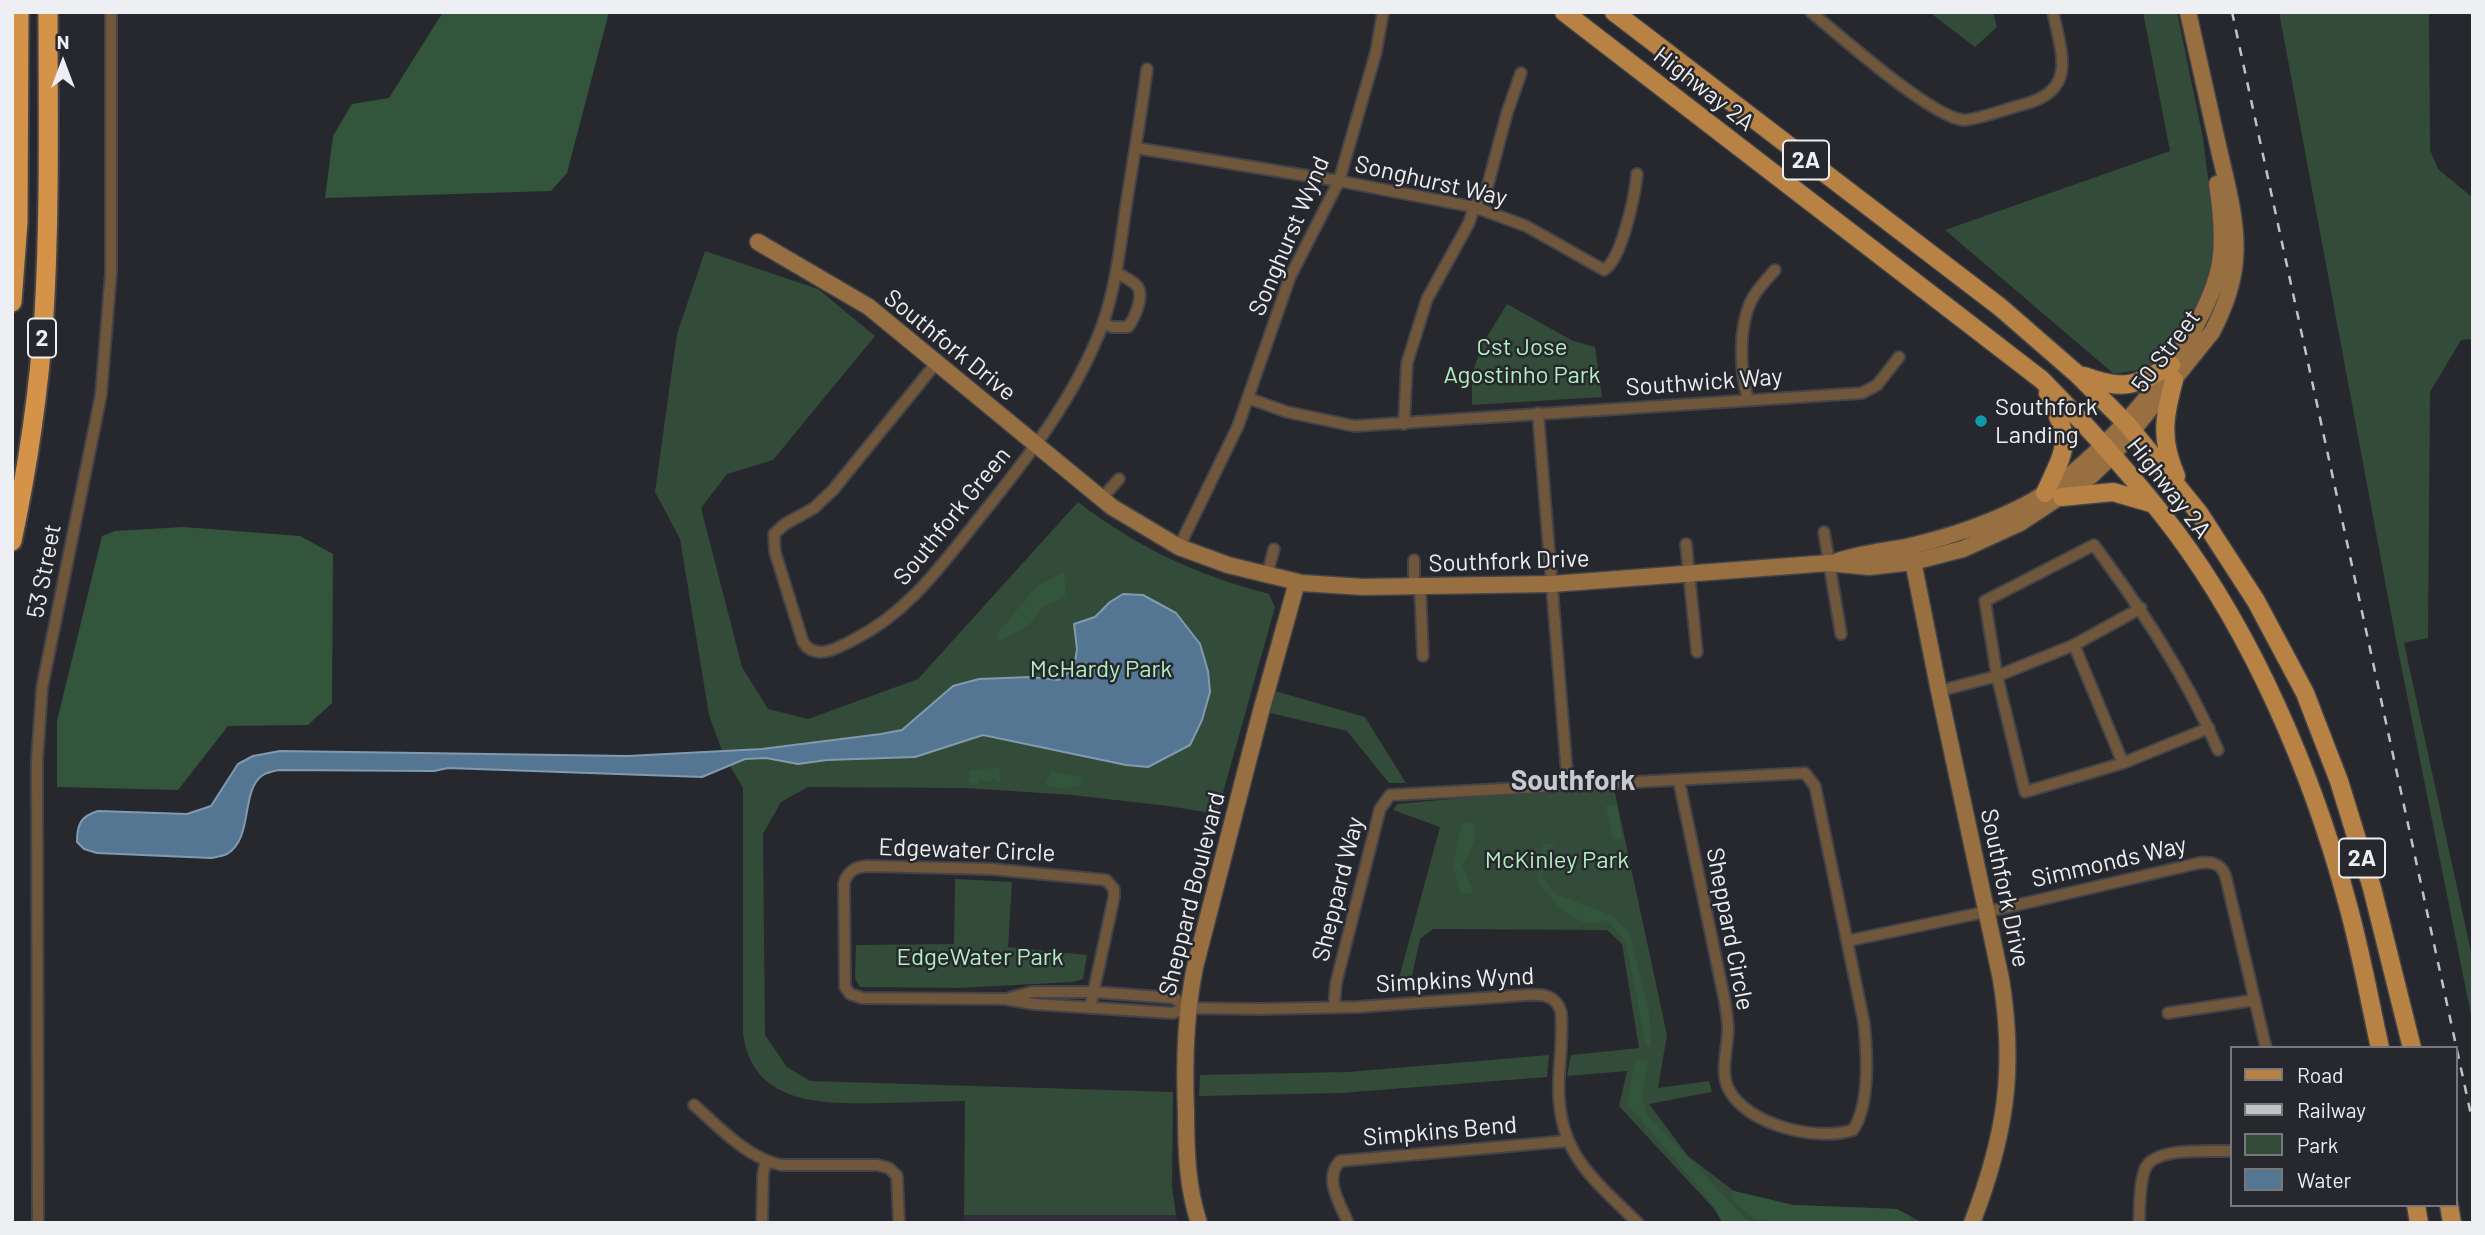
<!DOCTYPE html>
<html>
<head>
<meta charset="utf-8">
<style>
  body { margin:0 }
  #map { position:relative; width:2485px; height:1235px; overflow:hidden; background:#26282d; font-family:Barlow,sans-serif }
  canvas { display:block }
  .frame { position:absolute; inset:0; border:14px solid #eeeff3; pointer-events:none }
  .legend { position:absolute; left:2230px; top:1046px; width:228px; height:161px; box-sizing:border-box; background:#26282d; border:2px solid #76787c; margin:0; padding:9px 12px; list-style:none; font-size:21px; color:#eeeff3 }
  .legend li { display:flex; align-items:center; gap:14px; height:35px }
  .legend b { width:35px; border:2px solid #76787c }
  .north { position:absolute; left:28px; top:28px; width:70px; height:70px; -webkit-text-stroke:5px #26282d; paint-order:stroke; rotate:0deg; font-size:19px; font-weight:700; line-height:28px; text-align:center; color:#eeeff3 }
  .north::after { content:''; display:block; margin:auto; width:24px; height:32px; background:#eeeff3; clip-path:polygon(50% 0,100% 100%,50% 72%,0 100%) }
</style>
</head>
<body>
<div id="map">
<canvas width="2485" height="1235"></canvas>
<div class="frame"></div>
<ul class="legend">
<li><b style="height:9px;background:#b88245"></b>Road</li>
<li><b style="height:9px;background:#c1c3c7"></b>Railway</li>
<li><b style="height:19px;background:#334b39"></b>Park</li>
<li><b style="height:19px;background:#547693"></b>Water</li>
</ul>
<div class="north">N</div>
</div>
<script>
const ctx = document.querySelector('canvas').getContext('2d');
ctx.lineJoin = 'round';
function fillPath(path, color) {
  ctx.fillStyle = color;
  ctx.fill(path, 'evenodd');
}
function trace(path, color, width, dash) {
  ctx.strokeStyle = color;
  ctx.lineWidth = width;
  ctx.lineCap = dash ? 'butt' : 'round';
  ctx.setLineDash(dash || []);
  ctx.stroke(path);
}
function label(font, color, halo, rows, align = 'center') {
  ctx.font = font + ' Barlow,sans-serif';
  ctx.lineWidth = 5;
  ctx.setLineDash([]);
  ctx.textBaseline = 'middle';
  ctx.strokeStyle = halo;
  ctx.fillStyle = color;
  for (const [text, x, y, turn = 0] of rows) {
    ctx.save();
    ctx.translate(x, y);
    ctx.rotate((+turn || 0) * Math.PI / 180);
    ctx.textAlign = isNaN(turn) ? turn : align;
    if (halo) ctx.strokeText(text, 0, 0);
    ctx.fillText(text, 0, 0);
    ctx.restore();
  }
}
const education = new Path2D(`
  M964,1215H1176L1179,1223H964Z`);
const green = new Path2D(`
  M1929,12H1993L1997,27L1975,47Z
  M2143,12H2177L2203,138L2215,235L2206,307L2158,367L2114,374L1945,230L2170,151Z
  M2279,12H2429L2430,150L2438,169L2473,198V339L2461,340L2430,392L2428,638L2404,643L2473,961V1025L2396,640Z
  M705,251L818,289L875,336L773,460L727,474L701,508L742,667L768,709L808,719L918,679L1078,502C1138,548 1197,575 1269,594L1275,607L1217,814L1168,806L1072,795L966,788L808,787L781,802L763,834L765,1035L787,1067L810,1081L1173,1092L1172,1187L1176,1215H964L965,1101C938,1102 911,1102 884,1103C826,1104 752,1107 743,1033V788L724,756L709,715L680,539L655,492L677,334Z
  M1507,304L1573,341L1595,347L1602,397L1472,405V374L1482,345Z
  M1275,691L1365,717L1406,783H1389L1347,731L1270,713Z
  M1613,784L1667,1035L1658,1088L1709,1081L1712,1092L1649,1104L1688,1156L1734,1191L1793,1205L1897,1209L1923,1223H1722L1717,1212L1619,1106L1627,1071L1567,1076L1571,1055L1639,1048L1622,944L1607,930L1433,929L1420,939L1409,989H1396L1440,827L1393,810L1397,804Z
  M955,879L1012,882L1008,947L1087,955L1083,979L1073,982L958,988L860,987L855,978L856,945L954,944Z
  M1549,1055L1547,1077L1341,1093L1199,1096L1200,1075L1348,1072Z`);
const forest = new Path2D(`
  M443,12H609L567,173L551,191L325,198L333,136L352,104L389,98Z
  M184,527L300,536L333,554L332,703L308,725L228,726L178,790L57,787V721L102,536L115,531Z
  M1064,572L1066,597L1042,607L1029,625L999,642L996,635L1037,586Z
  M999,767L1001,783L993,779L989,782L979,780L977,784L968,783L970,771Z
  M1051,772L1083,777L1080,785L1065,789L1045,785Z
  M1617,805L1622,839H1613L1605,806Z
  M1462,822L1476,823L1474,844L1462,865L1474,893L1461,895L1453,866Z
  M1543,843L1555,845L1548,854L1542,877L1556,894L1613,916L1630,933L1649,1013L1651,1046H1646L1626,942L1607,920C1602,921 1595,923 1590,923C1567,922 1549,896 1537,880Z
  M1649,1060L1642,1096L1646,1113L1750,1223H1723L1707,1197L1627,1104L1635,1061Z
  M1734,1191L1793,1205L1897,1209L1912,1217L1907,1223L1756,1220L1731,1199Z`);
const water = new Path2D(`
  M1123,594L1143,595L1176,613L1200,644L1208,671L1210,692L1202,720L1190,745L1148,767L1126,765L983,735L915,757L827,760L798,764L766,758L745,759L702,777L448,768L434,771L279,770C274,771 268,772 263,775C240,790 254,838 227,854C223,856 216,857 211,858L97,853L84,849L77,842C77,824 81,816 98,811L187,814L211,806L238,764L253,756L280,751L628,756L762,749L881,734L902,730L953,686L979,679L1030,677L1059,680L1074,668L1077,649L1074,624L1095,617L1110,602Z`);
const street = new Path2D(`
  M1811,12C1840,36 1930,116 1963,120C1974,121 2012,107 2025,104C2078,90 2061,52 2053,12
  M1136,148L1339,181L1474,207L1526,226L1604,270C1622,259 1635,195 1637,174
  M1103,323L1112,327H1128C1134,319 1145,296 1137,286C1133,281 1123,276 1117,273
  M937,362L833,490L814,508L785,524L774,534L775,552L803,642C816,662 839,647 855,639C908,612 940,567 976,522C1025,461 1074,400 1102,326C1116,287 1120,247 1126,206C1133,161 1141,115 1147,69
  M1248,398L1287,412L1354,426L1862,393L1877,385L1899,357
  M1748,400C1740,370 1738,329 1751,301C1756,290 1767,279 1775,270
  M1538,413L1568,786
  M1404,424L1407,363L1427,299L1469,223L1474,207L1487,188L1507,113L1521,73
  M1102,498L1119,479
  M1824,532L1841,634
  M1686,544L1697,652
  M1179,547L1238,426L1290,277L1339,181L1376,52L1383,12
  M1414,560V586
  M1267,575L1274,549
  M1420,586L1423,656
  M2074,645L2123,763
  M1939,691L1997,676L2074,645L2141,608
  M2209,728L2123,763L2025,792L1997,676L1985,601L2094,545C2142,610 2186,676 2218,750
  M1847,941L2004,908L2199,863C2213,861 2222,864 2226,878L2266,1048
  M1009,998L1032,992H1094L1174,998L1187,1008
  M1334,1007L1336,983L1380,809L1390,795L1805,773L1815,786L1864,1023C1867,1052 1870,1105 1853,1130C1817,1142 1746,1125 1728,1088C1720,1071 1728,1046 1728,1029C1728,1020 1726,1011 1725,1002L1679,781
  M1090,1008L1114,897V889L1106,880L991,869L867,866C855,867 848,871 844,883L845,987L850,994L862,998L1005,999L1034,1004L1173,1013L1187,1008L1261,1009L1357,1007L1527,995C1543,994 1556,995 1561,1012C1563,1034 1560,1056 1559,1077C1555,1151 1590,1176 1638,1223
  M2168,1013L2255,1000
  M694,1105C719,1127 747,1158 781,1165H877L889,1168L897,1176L899,1223
  M38,1223L37,761L42,688L101,395L111,272V12
  M762,1223L763,1174L766,1161
  M1348,1223C1340,1203 1323,1179 1340,1161L1567,1141
  M2139,1223C2140,1206 2139,1185 2145,1169C2154,1146 2210,1152 2231,1151`);
const secondary = new Path2D(`
  M758,242L869,307L1112,507L1179,547L1228,565L1302,583L1363,587L1552,584L1829,563L1869,567L1913,562L1963,549L2020,523L2091,476L2113,455L2212,332C2224,309 2233,286 2235,260C2238,225 2228,189 2220,154C2209,107 2199,60 2188,12
  M1910,546L1939,691L2001,979C2016,1071 2005,1137 1972,1223
  M1838,561C1861,553 1886,551 1910,546C1949,537 1990,523 2025,505C2098,468 2205,344 2220,263C2224,237 2221,210 2217,184
  M1199,1223C1187,1187 1186,1149 1186,1111C1184,1063 1185,1015 1195,967L1260,715L1297,582`);
const primary = new Path2D(`
  M1564,12L2042,380C2089,428 2134,477 2175,531C2253,635 2312,773 2346,898C2360,947 2369,998 2380,1048
  M1614,12L2000,307L2077,374L2126,423L2199,513L2256,601L2305,693L2339,781L2372,888L2412,1048
  M2084,376C2125,391 2134,386 2171,365
  M2174,380C2164,417 2160,439 2176,476
  M2045,493C2068,444 2071,443 2048,393
  M2062,497L2113,492L2151,503
  M2416,1205L2419,1223
  M2449,1205L2452,1223`);
const highway = new Path2D(`
  M12,302L18,222L19,12
  M12,541C28,466 39,391 44,315C50,214 48,113 48,12`);
const rail = new Path2D(`
  M2232,12L2473,1124`);
const markers = [
  [1981,421,7,"#0f9aa8"]
];
const shields = [
  [1806,160,46],
  [42,338,28],
  [2362,858,46]
];
const shieldNames = [
  ["2A",1806,160],
  ["2",42,338],
  ["2A",2362,858]
];
const streetNames = [
  ["Highway 2A",1704,89,38],
  ["Songhurst Way",1431,181,13],
  ["Songhurst Wynd",1289,236,-67],
  ["Southfork Drive",950,345,39],
  ["50 Street",2166,351,-53],
  ["Southwick Way",1704,382,-4],
  ["Highway 2A",2169,488,52],
  ["Southfork Green",952,516,-51],
  ["Southfork Drive",1509,561,-2],
  ["53 Street",44,571,-79],
  ["Edgewater Circle",967,850,2],
  ["Simmonds Way",2109,862,-13],
  ["Southfork Drive",2005,888,78],
  ["Sheppard Way",1338,889,-76],
  ["Sheppard Boulevard",1192,894,-76],
  ["Sheppard Circle",1730,929,79],
  ["Simpkins Wynd",1455,980,-3],
  ["Simpkins Bend",1440,1131,-5]
];
const parkNames = [
  ["Cst Jose",1522,347],
  ["Agostinho Park",1522,375],
  ["McHardy Park",1101,669],
  ["McKinley Park",1557,860],
  ["EdgeWater Park",980,957]
];
const poiNames = [
  ["Southfork",1995,407],
  ["Landing",1995,435]
];
const quarterNames = [
  ["Southfork",1573,781]
];
fillPath(education, '#322c3c');
fillPath(green, '#334b39');
fillPath(forest, '#32553c');
fillPath(water, '#547693');
trace(water, '#829ab0', 2);
trace(street, '#424449', 14);
trace(secondary, '#424449', 19);
trace(primary, '#424449', 21);
trace(highway, '#424449', 23);
trace(street, '#70563a', 10);
trace(secondary, '#986f41', 16);
trace(primary, '#b88245', 18);
trace(highway, '#d49348', 19);
trace(rail, '#c1c3c7', 2.5, [9, 9]);
for (const [x, y, r, color] of markers) {
  const dot = new Path2D();
  dot.arc(x, y, r, 0, 2 * Math.PI);
  ctx.fillStyle = color;
  ctx.fill(dot);
  trace(dot, '#26282d', 2.5);
}
for (const [x, y, w] of shields) {
  const box = new Path2D();
  box.roundRect(x - w / 2, y - 19.5, w, 39, 5);
  ctx.fillStyle = '#26282d';
  ctx.fill(box);
  trace(box, '#eeeff3', 2);
}
label('bold 23px', '#eeeff3', null, shieldNames);
label('24px', '#eeeff3', '#26282d', streetNames);
label('24px', '#b0efc0', '#26282d', parkNames);
label('24px', '#eeeff3', '#26282d', poiNames, 'left');
label('bold 28px', '#c8cad1', '#26282d', quarterNames);
</script>
</body>
</html>
